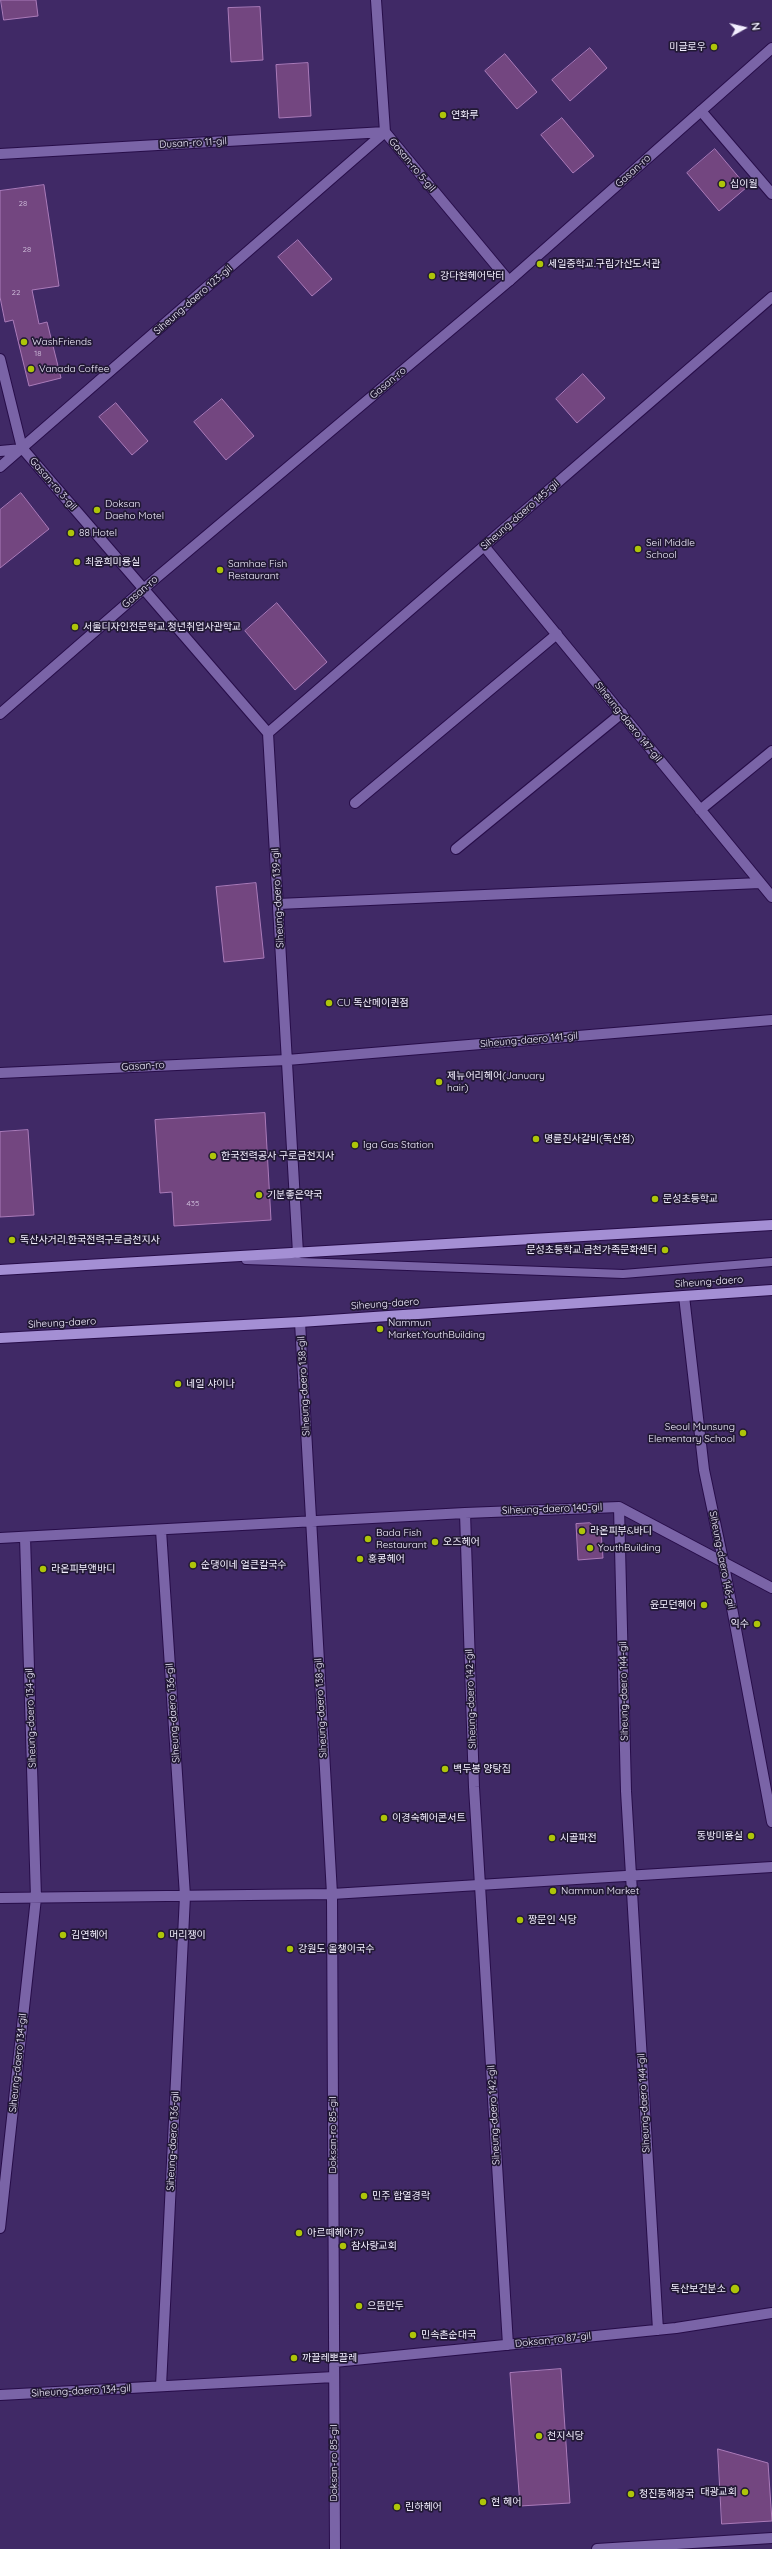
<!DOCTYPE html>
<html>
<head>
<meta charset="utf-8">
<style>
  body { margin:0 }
  #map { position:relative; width:772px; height:2549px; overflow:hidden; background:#402966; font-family:Quicksand,sans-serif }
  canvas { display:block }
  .north { position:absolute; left:724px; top:8px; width:40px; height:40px; -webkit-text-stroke:3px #221935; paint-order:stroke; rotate:82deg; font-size:11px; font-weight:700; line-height:16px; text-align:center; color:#f3efff }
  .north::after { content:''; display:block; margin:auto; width:14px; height:18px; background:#f3efff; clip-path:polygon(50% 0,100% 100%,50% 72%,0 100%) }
</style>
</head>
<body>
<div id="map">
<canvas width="772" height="2549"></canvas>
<div class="north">N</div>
</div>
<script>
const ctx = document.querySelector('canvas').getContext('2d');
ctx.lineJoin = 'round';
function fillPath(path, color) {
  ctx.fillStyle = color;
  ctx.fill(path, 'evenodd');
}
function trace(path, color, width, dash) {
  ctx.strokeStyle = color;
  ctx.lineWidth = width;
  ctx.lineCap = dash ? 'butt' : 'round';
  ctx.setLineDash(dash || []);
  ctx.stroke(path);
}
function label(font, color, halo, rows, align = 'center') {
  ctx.font = font + ' Quicksand,"Noto Sans KR",sans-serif';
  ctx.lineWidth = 3.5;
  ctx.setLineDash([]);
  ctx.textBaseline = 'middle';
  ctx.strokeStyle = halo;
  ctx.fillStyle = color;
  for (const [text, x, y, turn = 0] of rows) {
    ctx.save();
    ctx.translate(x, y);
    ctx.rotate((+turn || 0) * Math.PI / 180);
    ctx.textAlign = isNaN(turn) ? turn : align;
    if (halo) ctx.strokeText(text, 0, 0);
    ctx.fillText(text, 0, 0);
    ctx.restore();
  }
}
const building = new Path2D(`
  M1,0H36L38,16L4,20Z
  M260,7L263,60L231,62L228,8Z
  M590,48L607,68L570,101L552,80Z
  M505,54L537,92L517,109L485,71Z
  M308,63L311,116L279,118L276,65Z
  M562,118L594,156L573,173L541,135Z
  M715,149L747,187L719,211L687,173Z
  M44,185L59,286L32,290L39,324L47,322L61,378L29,386L13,320L5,322L0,297V191Z
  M298,240L332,279L312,296L278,257Z
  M583,374L605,398L577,423L556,399Z
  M222,399L254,436L226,460L194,422Z
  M116,403L148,441L132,455L99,417Z
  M21,493L49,529L0,568V510Z
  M277,603L327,662L295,690L245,631Z
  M256,883L264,958L224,962L216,887Z
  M265,1113L271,1220L174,1226L172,1192L160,1193L155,1120Z
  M28,1130L34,1215L0,1217V1132Z
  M590,1523L601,1532L603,1558L578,1560L576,1524Z
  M561,2369L570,2503L520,2506L510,2373Z
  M718,2449L768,2463L772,2521L722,2524Z`);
const service = new Path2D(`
  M246,1260L623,1274L772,1262`);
const minor = new Path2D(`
  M376,0L385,132L509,281
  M701,111L772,194
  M0,154L385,132
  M0,359L22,448L268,733L298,1253
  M0,451L22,449
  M0,467L385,132
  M484,546L772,897
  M268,733L772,297
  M355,803L557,634
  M700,810L772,751
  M456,849L622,713
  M278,904L760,883
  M0,1073L287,1060L772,1020
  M684,1296L704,1470L723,1560L772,1822
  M300,1322L332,1894L335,2549
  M619,1507L626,1791L658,2330
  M465,1513L474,1787L508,2345
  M161,1530L185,1896L161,2386
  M0,1538L465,1513L619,1507L772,1588
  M0,1898L332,1894L772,1867
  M0,2228L36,1898L25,1537
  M334,2362L676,2328L772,2313
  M0,2395L334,2377`);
const secondary = new Path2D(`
  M0,714L155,579L509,281L772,48
  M597,2549L772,2538`);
const primary = new Path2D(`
  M0,1270L772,1225
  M0,1338L300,1322L772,1290`);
const markers = [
  [714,47,4,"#aec509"],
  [443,115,4,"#aec509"],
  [722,184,4,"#aec509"],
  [540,264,4,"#aec509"],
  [432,276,4,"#aec509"],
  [24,342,4,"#aec509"],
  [31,369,4,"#aec509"],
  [97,510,4,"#aec509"],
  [71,533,4,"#aec509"],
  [638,549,4,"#aec509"],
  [77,562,4,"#aec509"],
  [220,570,4,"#aec509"],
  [75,627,4,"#aec509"],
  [329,1003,4,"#aec509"],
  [439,1082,4,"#aec509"],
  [536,1139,4,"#aec509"],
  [355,1145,4,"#aec509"],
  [213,1156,4,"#aec509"],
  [259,1195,4,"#aec509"],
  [655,1199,4,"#aec509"],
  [12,1240,4,"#aec509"],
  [665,1250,4,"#aec509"],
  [380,1329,4,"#aec509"],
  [178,1384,4,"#aec509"],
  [743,1433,4,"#aec509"],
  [582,1531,4,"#aec509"],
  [368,1539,4,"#aec509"],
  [435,1542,4,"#aec509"],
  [590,1548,4,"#aec509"],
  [360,1559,4,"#aec509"],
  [193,1565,4,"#aec509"],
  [43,1569,4,"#aec509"],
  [704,1605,4,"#aec509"],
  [757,1624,4,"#aec509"],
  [445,1769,4,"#aec509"],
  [384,1818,4,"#aec509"],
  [751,1836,4,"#aec509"],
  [552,1838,4,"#aec509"],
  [553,1891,4,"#aec509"],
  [520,1920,4,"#aec509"],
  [63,1935,4,"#aec509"],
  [161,1935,4,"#aec509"],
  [290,1949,4,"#aec509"],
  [364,2196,4,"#aec509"],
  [299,2233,4,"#aec509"],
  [343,2246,4,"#aec509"],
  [735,2289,5,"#aec509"],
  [359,2306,4,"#aec509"],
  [413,2335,4,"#aec509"],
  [294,2358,4,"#aec509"],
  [539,2436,4,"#aec509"],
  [745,2492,4,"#aec509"],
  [631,2494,4,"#aec509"],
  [483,2502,4,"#aec509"],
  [397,2507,4,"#aec509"]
];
const numberNames = [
  ["28",23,204],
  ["28",27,250],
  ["22",16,293],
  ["18",38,354],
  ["435",193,1204]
];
const poiNames = [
  ["미글로우",706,47,"right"],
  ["연화루",451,115],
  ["십이월",730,184],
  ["세일중학교.구립가산도서관",548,264],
  ["강다현헤어닥터",440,276],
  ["WashFriends",32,342],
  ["Vanada Coffee",39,369],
  ["Doksan",105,504],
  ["Daeho Motel",105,516],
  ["88 Hotel",79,533],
  ["Seil Middle",646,543],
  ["School",646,555],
  ["최윤희미용실",85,562],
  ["Samhae Fish",228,564],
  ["Restaurant",228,576],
  ["서울디자인전문학교.청년취업사관학교",83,627],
  ["CU 독산메이퀸점",337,1003],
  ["제뉴어리헤어(January",447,1076],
  ["hair)",447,1088],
  ["명륜진사갈비(독산점)",544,1139],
  ["Iga Gas Station",363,1145],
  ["한국전력공사 구로금천지사",221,1156],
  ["기분좋은약국",267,1195],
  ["문성초등학교",663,1199],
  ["독산사거리.한국전력구로금천지사",20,1240],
  ["문성초등학교.금천가족문화센터",657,1250,"right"],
  ["Nammun",388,1323],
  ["Market.YouthBuilding",388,1335],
  ["네일 샤이나",186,1384],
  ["Seoul Munsung",735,1427,"right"],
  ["Elementary School",735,1439,"right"],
  ["라온피부&바디",590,1531],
  ["Bada Fish",376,1533],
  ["Restaurant",376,1545],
  ["오즈헤어",443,1542],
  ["YouthBuilding",598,1548],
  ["홍콩헤어",368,1559],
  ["순댕이네 얼큰칼국수",201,1565],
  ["라온피부앤바디",51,1569],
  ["윤모던헤어",696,1605,"right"],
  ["익수",749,1624,"right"],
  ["백두봉 양탕집",453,1769],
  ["이경숙헤어콘서트",392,1818],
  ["동방미용실",743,1836,"right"],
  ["시골파전",560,1838],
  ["Nammun Market",561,1891],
  ["짱문인 식당",528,1920],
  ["김연헤어",71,1935],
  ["머리쟁이",169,1935],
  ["강원도 올챙이국수",298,1949],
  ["민주 합열경락",372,2196],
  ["아르떼헤어79",307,2233],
  ["참사랑교회",351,2246],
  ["독산보건분소",726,2289,"right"],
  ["으뜸만두",367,2306],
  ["민속촌순대국",421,2335],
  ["까끌레뽀끌레",302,2358],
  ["천지식당",547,2436],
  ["대광교회",737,2492,"right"],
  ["청진동해장국",639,2494],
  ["현 헤어",491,2502],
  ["린하헤어",405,2507]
];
const streetNames = [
  ["Dusan-ro 11-gil",193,143,-3],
  ["Gasan-ro 5-gil",412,165,50],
  ["Gasan-ro",633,171,-42],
  ["Siheung-daero 123-gil",193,300,-41],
  ["Gasan-ro",388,383,-40],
  ["Gasan-ro 3-gil",53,484,49],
  ["Siheung-daero 145-gil",520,515,-41],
  ["Gasan-ro",140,592,-41],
  ["Siheung-daero 147-gil",628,722,51],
  ["Siheung-daero 139-gil",278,898,-93],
  ["Siheung-daero 141-gil",529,1040,-5],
  ["Gasan-ro",143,1066,-3],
  ["Siheung-daero",709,1282,-4],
  ["Siheung-daero",385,1304,-4],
  ["Siheung-daero",62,1323,-3],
  ["Siheung-daero 138-gil",304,1386,-93],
  ["Siheung-daero 140-gil",552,1509,-2],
  ["Siheung-daero 146-gil",722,1560,79],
  ["Siheung-daero 144-gil",624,1691,-91],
  ["Siheung-daero 142-gil",471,1699,-92],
  ["Siheung-daero 138-gil",321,1708,-93],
  ["Siheung-daero 136-gil",173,1713,-94],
  ["Siheung-daero 134-gil",31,1718,-92],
  ["Siheung-daero 134-gil",18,2063,-84],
  ["Siheung-daero 144-gil",644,2103,-93],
  ["Siheung-daero 142-gil",494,2115,-93],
  ["Doksan-ro 85-gil",333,2135,-90],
  ["Siheung-daero 136-gil",173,2141,-87],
  ["Doksan-ro 87-gil",553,2340,-6],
  ["Siheung-daero 134-gil",81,2391,-3],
  ["Doksan-ro 85-gil",334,2463,-90]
];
fillPath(building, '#734680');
trace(building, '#aa7bb9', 1);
trace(service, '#270d49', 10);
trace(minor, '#270d49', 12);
trace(secondary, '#270d49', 12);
trace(primary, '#270d49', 12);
trace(service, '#7a64a7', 8);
trace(minor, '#7a64a7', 10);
trace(secondary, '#7a64a7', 10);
trace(primary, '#a48fd4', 10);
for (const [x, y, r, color] of markers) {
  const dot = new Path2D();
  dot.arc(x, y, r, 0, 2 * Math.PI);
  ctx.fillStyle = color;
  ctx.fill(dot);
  trace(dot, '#221935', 1.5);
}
label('8px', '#d3c5df', null, numberNames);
label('10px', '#f3efff', '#221935', poiNames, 'left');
label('10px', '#f3efff', '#221935', streetNames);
</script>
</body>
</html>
